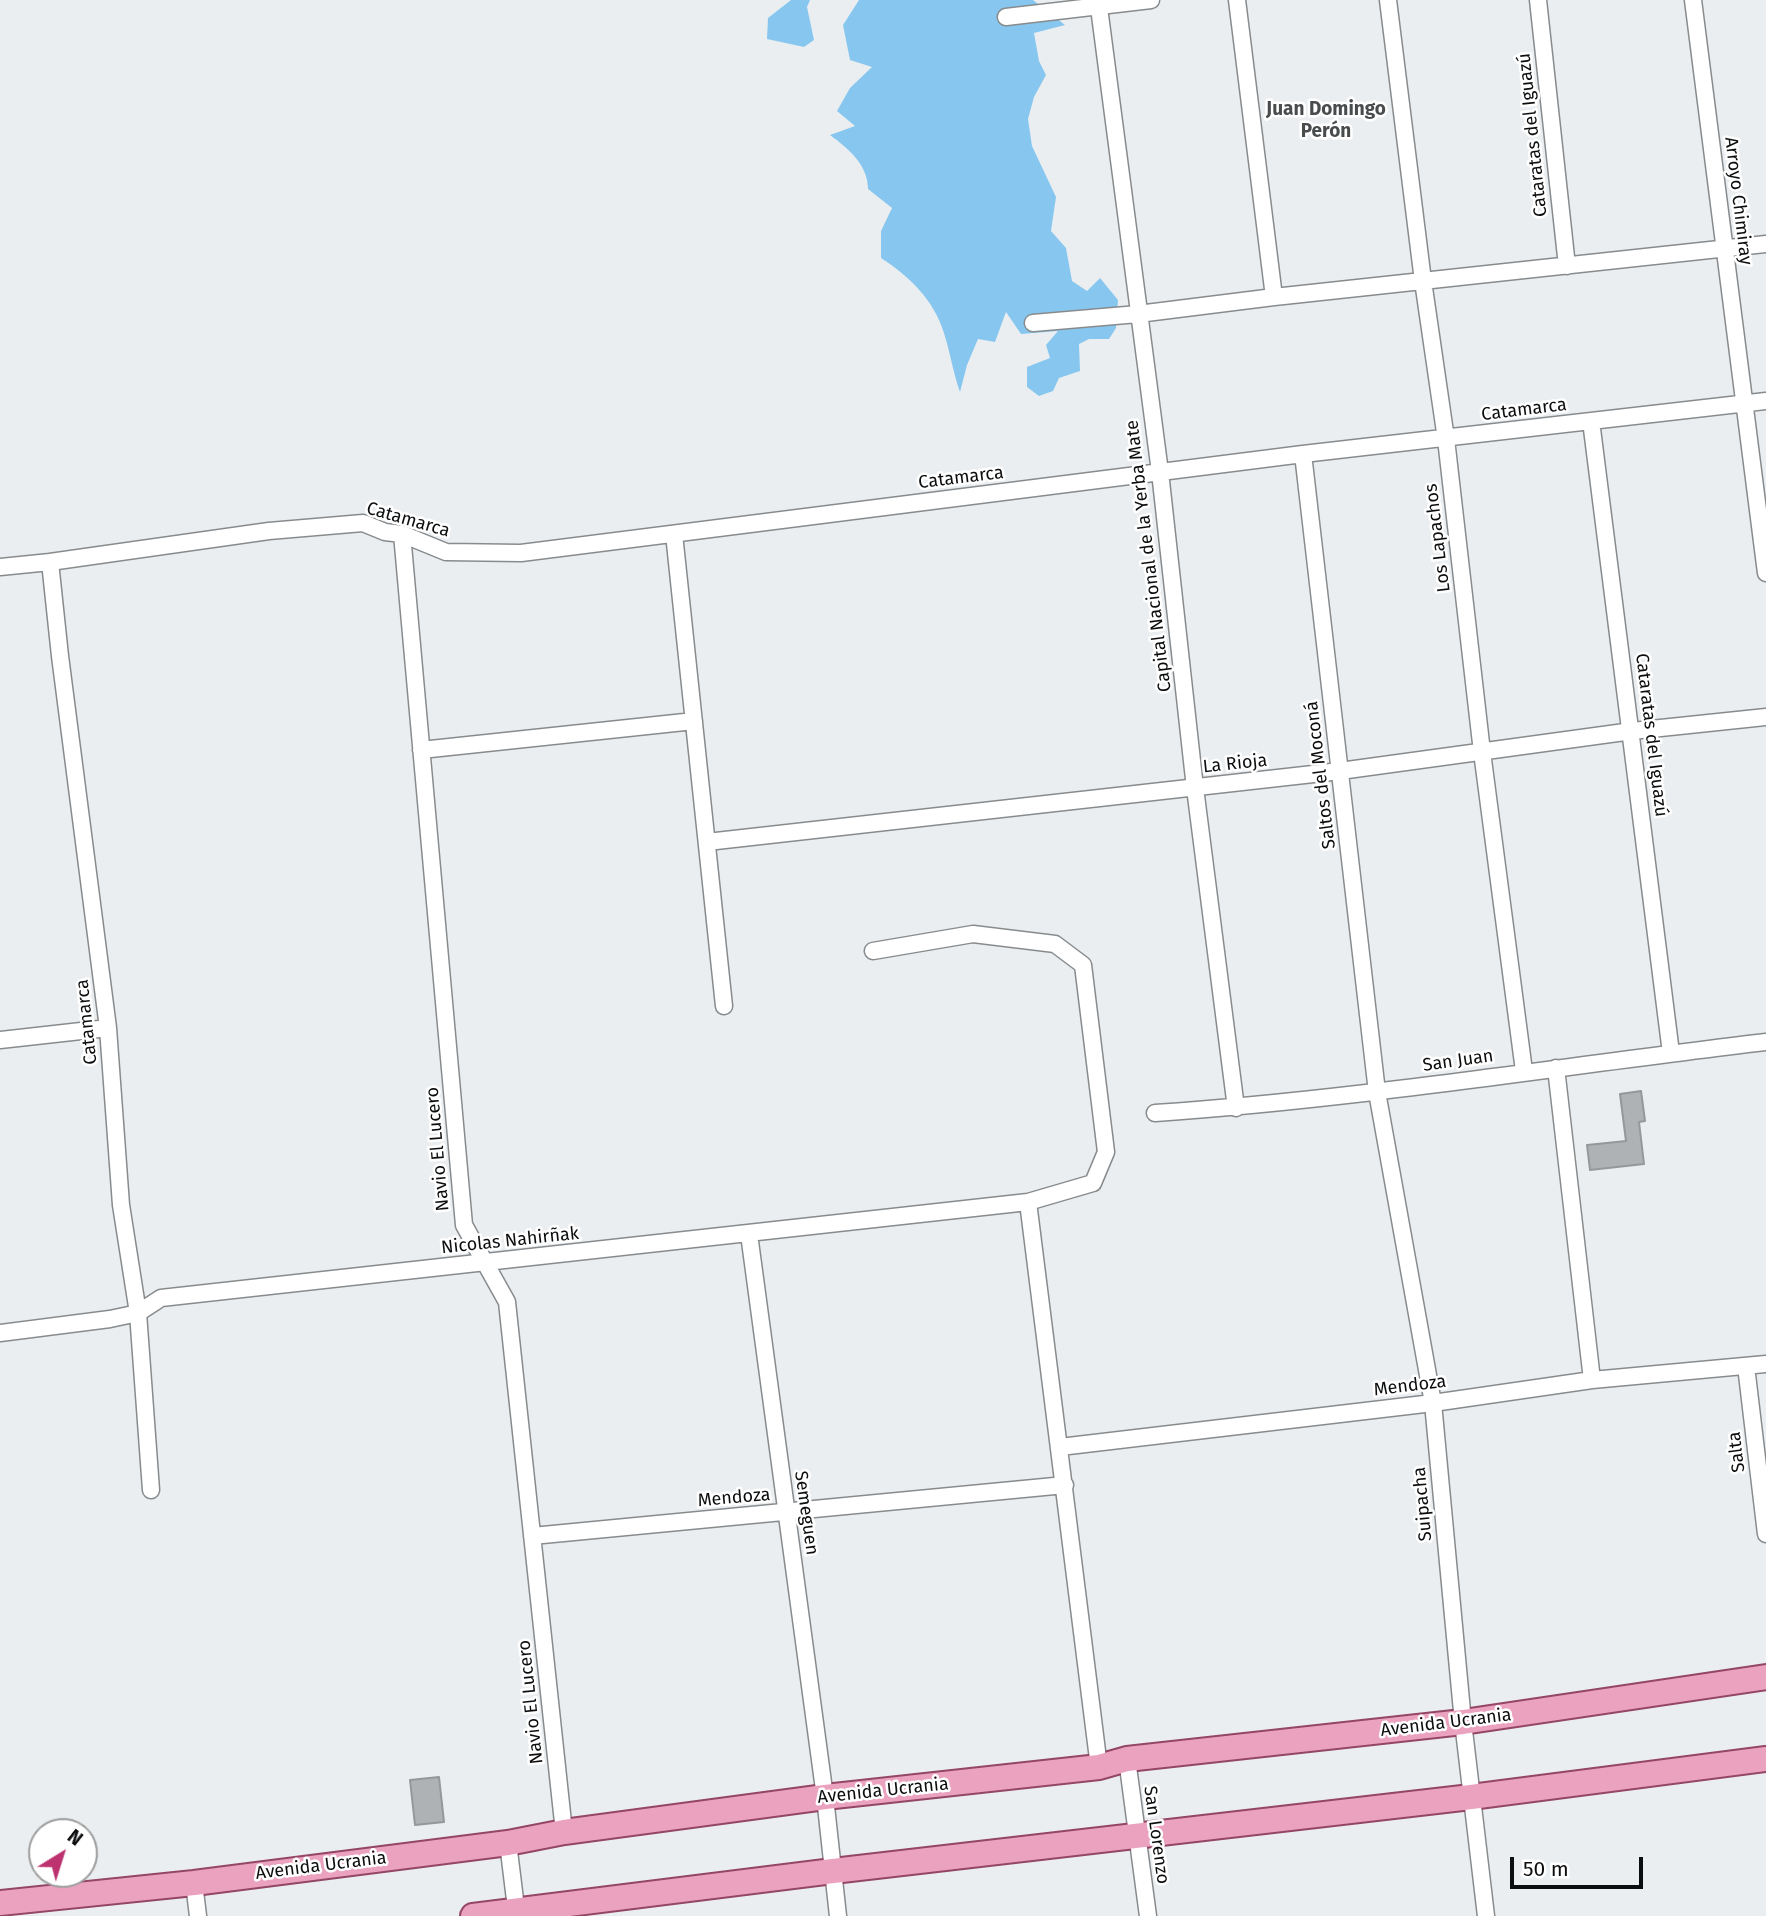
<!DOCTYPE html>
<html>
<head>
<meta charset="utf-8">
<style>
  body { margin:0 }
  #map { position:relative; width:1766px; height:1916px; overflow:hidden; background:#ebeef0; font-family:"Fira Sans",sans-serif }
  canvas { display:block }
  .north { position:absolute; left:28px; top:1818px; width:70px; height:70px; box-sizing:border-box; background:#fff; border:2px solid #9e9e9f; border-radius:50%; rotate:38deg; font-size:19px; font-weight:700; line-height:28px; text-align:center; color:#0c0d0e }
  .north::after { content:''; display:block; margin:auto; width:24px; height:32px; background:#bc3370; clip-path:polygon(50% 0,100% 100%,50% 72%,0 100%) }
  .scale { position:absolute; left:1510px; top:1857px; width:133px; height:32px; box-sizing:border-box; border:4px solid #0c0d0e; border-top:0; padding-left:9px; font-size:21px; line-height:24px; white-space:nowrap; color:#0c0d0e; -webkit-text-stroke:5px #fff; paint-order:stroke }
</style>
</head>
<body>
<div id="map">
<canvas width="1766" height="1916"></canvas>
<div class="north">N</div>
<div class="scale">50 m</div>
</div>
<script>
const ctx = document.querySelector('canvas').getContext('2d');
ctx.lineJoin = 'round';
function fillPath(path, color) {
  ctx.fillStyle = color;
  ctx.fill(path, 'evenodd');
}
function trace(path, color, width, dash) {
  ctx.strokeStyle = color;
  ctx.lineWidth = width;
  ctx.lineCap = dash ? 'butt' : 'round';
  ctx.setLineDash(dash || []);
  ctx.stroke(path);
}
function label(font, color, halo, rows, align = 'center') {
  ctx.font = font + ' "Fira Sans",sans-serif';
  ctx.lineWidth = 5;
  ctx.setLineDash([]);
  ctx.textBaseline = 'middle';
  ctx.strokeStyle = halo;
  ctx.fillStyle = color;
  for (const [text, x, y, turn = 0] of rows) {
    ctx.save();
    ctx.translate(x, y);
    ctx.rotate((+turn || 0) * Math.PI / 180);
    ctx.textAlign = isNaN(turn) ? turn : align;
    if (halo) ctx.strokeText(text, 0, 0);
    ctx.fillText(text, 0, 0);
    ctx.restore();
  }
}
const green = new Path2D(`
  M791,0H810L807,7L814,40L804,47L767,39L768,18Z
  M859,0H1033L1065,25L1034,33L1039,61L1046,75L1034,97L1028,119L1032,146L1056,197L1051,231L1066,248L1072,281L1087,291L1100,278L1118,300L1116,328L1109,339H1089L1079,344L1080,371L1059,378L1053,391L1039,396L1027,387V367L1050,358L1046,345L1058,331L1021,334L1006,312L995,342L978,339L967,365L960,392C953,372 950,352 944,333C934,300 909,276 881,258V231L892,208L868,189C868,165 849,149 830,135L855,126L837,111L850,88L872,67L850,60L843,25Z`);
const building = new Path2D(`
  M1641,1091L1645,1121L1639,1122L1644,1164L1590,1170L1587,1145L1626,1141L1620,1094Z
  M439,1777L444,1822L415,1825L410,1780Z`);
const street = new Path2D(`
  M1098,0L1160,472L1195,788L1236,1108
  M1237,0L1274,297
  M1388,0L1423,281L1446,439L1482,752L1524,1071
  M1538,0L1567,266
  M1693,0L1766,573
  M1006,17L1151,0
  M1033,323L1138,314L1274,297L1766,244
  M1591,421L1671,1053
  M1303,454L1377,1092L1433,1403L1463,1722L1486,1916
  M402,534L464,1225L507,1302L564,1832
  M674,534L724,1006
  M0,567L50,562
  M421,750L694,721
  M707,842L1340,771L1632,731L1766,717
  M0,1040L108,1028
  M1556,1068L1592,1380
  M1155,1113C1359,1099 1562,1066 1766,1042
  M1028,1202L1099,1767
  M749,1234L825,1797L838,1916
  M0,1333L110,1319L138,1313L161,1298L1028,1202L1093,1183L1106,1152L1083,965L1055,944L973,934L873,951
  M1746,1366L1766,1534
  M1060,1447L1433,1403L1592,1380L1766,1364
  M151,1490L138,1313L121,1205L108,1028L60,656L50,562L269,531L363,523L385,532L402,534L446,552L521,553L1303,454L1766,401
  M532,1536L1065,1485
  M1127,1759L1148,1916
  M508,1843L517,1916
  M194,1883L198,1916`);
const primary = new Path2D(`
  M0,1903L194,1883L508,1843L564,1832L825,1797L1099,1767L1127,1759L1463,1722L1766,1677
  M473,1916L833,1871L1471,1797L1766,1759`);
const streetNames = [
  ["Cataratas del Iguazú",1533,135,-96],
  ["Arroyo Chimiray",1738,201,83],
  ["Catamarca",1524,410,-7],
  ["Catamarca",961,478,-7],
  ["Catamarca",408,520,16],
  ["Los Lapachos",1438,538,-97],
  ["Capital Nacional de la Yerba Mate",1149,556,-97],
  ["Cataratas del Iguazú",1651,735,83],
  ["La Rioja",1235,764,-6],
  ["Saltos del Moconá",1321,775,-97],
  ["Catamarca",87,1022,-96],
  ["San Juan",1458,1061,-8],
  ["Navio El Lucero",438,1149,-95],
  ["Nicolas Nahirñak",510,1241,-6],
  ["Mendoza",1410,1386,-7],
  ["Salta",1737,1452,-97],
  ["Mendoza",734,1498,-5],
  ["Suipacha",1423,1504,-95],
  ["Semeguen",806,1513,82],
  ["Navio El Lucero",531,1702,-96],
  ["Avenida Ucrania",1446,1723,-7],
  ["Avenida Ucrania",883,1791,-6],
  ["San Lorenzo",1156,1835,82],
  ["Avenida Ucrania",321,1866,-7]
];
const neighbourhoodNames = [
  ["Juan Domingo",1326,110],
  ["Perón",1326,132]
];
fillPath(green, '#87c7ef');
fillPath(building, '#afb2b4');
trace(building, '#959799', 2);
trace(street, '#888b8d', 19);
trace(primary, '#944665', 28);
trace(street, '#fff', 16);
trace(primary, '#eba2bf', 24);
label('18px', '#0c0d0e', '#fff', streetNames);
label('bold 19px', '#494c4d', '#fff', neighbourhoodNames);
</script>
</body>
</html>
